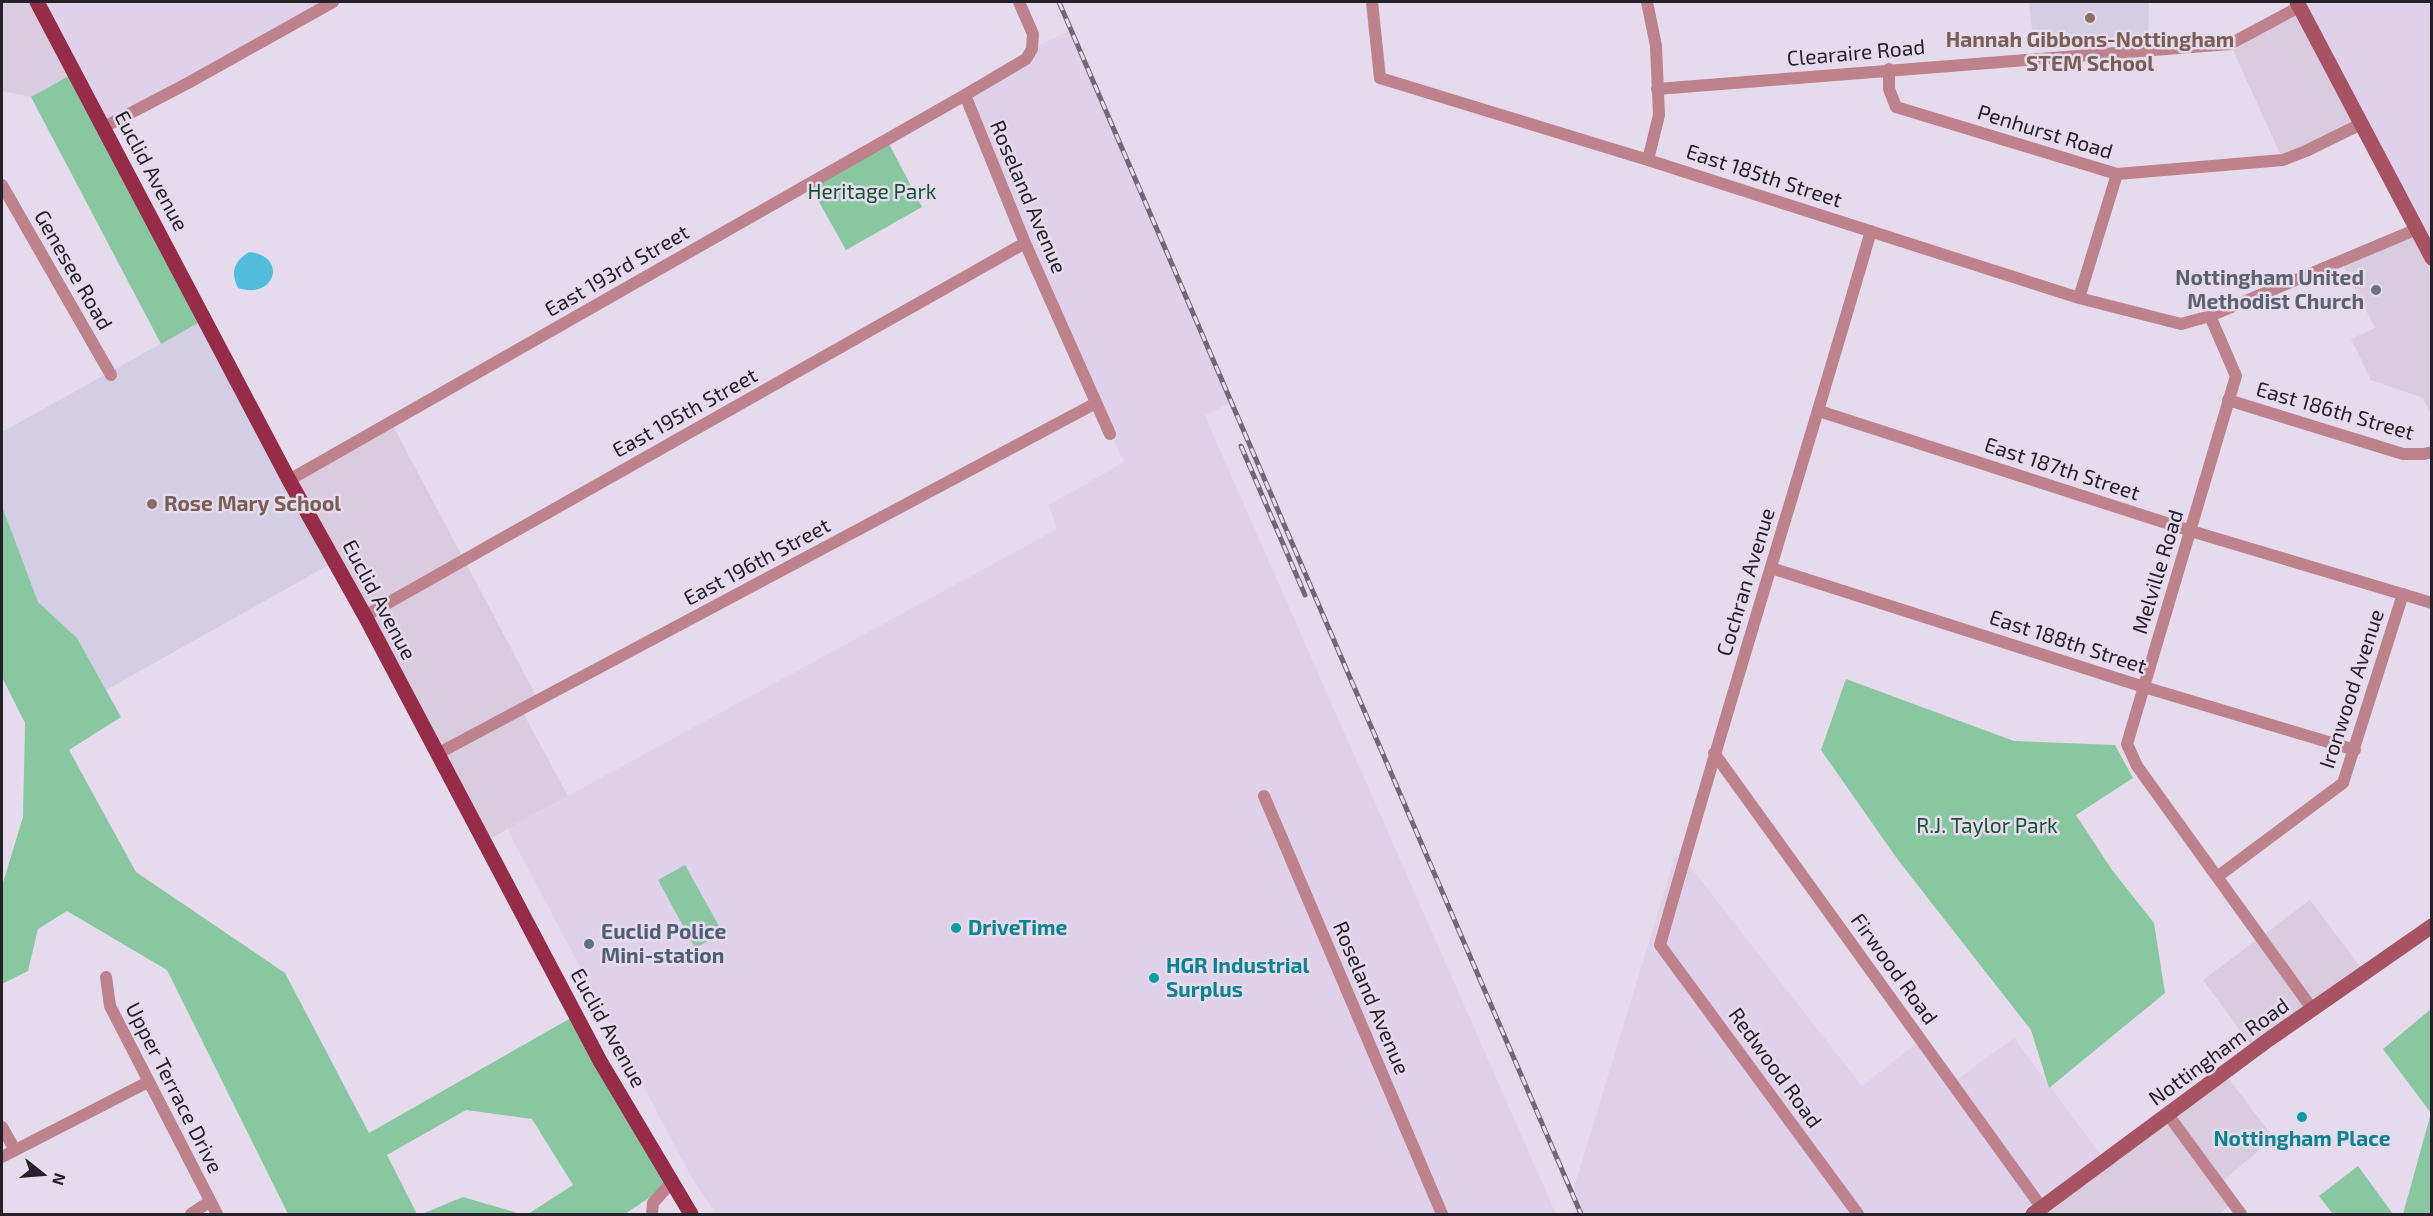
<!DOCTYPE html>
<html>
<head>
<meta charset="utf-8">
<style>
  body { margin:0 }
  #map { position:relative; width:2433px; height:1216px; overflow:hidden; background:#e6dbed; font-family:"Exo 2",sans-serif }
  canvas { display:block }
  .frame { position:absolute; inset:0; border:3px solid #252128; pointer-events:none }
  .north { position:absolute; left:12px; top:1144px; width:60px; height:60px; -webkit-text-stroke:4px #e6dbed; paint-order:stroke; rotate:107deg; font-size:16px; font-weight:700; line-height:24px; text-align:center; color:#252128 }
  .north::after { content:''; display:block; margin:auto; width:21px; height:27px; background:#252128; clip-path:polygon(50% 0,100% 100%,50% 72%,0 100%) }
</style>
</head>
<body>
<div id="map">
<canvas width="2433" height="1216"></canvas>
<div class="frame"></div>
<div class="north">N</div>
</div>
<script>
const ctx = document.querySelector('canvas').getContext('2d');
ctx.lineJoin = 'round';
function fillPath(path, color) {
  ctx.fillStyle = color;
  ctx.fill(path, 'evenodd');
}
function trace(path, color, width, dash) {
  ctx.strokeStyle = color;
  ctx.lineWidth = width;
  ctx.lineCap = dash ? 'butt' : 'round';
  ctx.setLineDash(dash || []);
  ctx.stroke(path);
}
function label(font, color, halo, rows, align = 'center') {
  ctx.font = font + ' "Exo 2",sans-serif';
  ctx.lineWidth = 5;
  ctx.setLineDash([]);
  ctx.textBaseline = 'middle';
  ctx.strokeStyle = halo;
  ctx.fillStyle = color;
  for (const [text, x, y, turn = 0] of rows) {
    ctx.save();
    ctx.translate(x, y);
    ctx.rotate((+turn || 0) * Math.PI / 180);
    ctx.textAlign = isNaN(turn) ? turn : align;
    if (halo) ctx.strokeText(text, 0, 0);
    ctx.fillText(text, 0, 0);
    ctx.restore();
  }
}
const commercial = new Path2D(`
  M2,2H37L74,73L31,97L2,91Z
  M2299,7L2361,124L2283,160L2230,44Z
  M2417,229L2431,258V414L2423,398L2371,380L2351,339L2375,328L2341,261Z
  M391,422L539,701L522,711L568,796L484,842L289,480Z
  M2310,900L2365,973L2255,1051L2203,980Z
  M2225,1074L2274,1138L2219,1184L2233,1203L2219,1214H2033Z`);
const built = new Path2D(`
  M37,2H333L104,127Z
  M2297,2H2431V258Z
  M1071,30L1231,402L1205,416L1556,1214H716L693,1180L507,829L1057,529L1049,505L1124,462L1096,403L965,95L1032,49Z
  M1675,856L1684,859L1862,1086L1921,1040L1952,1083L2014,1038L2106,1162L2033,1214H1570L1579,1211L1572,1194Z`);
const education = new Path2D(`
  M2029,2H2149L2148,35L2034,47Z
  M205,319L334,562L106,690L77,638L38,602L2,506V432Z`);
const green = new Path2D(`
  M74,73L205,319L161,344L31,97Z
  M887,140L922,207L846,250L809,184Z
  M2,506L38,602L77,638L121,717L69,750L136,872L285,973L369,1133L576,1015L671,1183L625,1214H528L573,1185L532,1119L466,1110L387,1155L417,1214H288L167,970L67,911L38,929L28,971L2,984V886L23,817L25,723L2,677Z
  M1846,679L2014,741L2115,745L2133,778L2076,815L2112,870L2154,923L2165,993L2049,1088L2031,1030L1898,860L1821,750Z
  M685,865L723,933L695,948L658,880Z
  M2431,1009V1214H2403L2431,1113L2383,1049Z
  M2358,1166L2393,1214H2333L2319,1196Z
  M463,1197L521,1214H422Z`);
const water = new Path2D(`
  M249,252C287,255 277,300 238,288C230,272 234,261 249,252Z`);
const street = new Path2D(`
  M1372,2L1380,78L1648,160L2079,298L2181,324L2210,316L2417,229
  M1647,2L1656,46L1659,115L1648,160
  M1889,69V89L1896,107L2117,174L2283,160L2306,151L2361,124
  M1657,89L2230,44L2299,7
  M965,95L1025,243L1110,434
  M104,127L188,83L333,2
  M2,185L111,375
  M2079,298L2117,174
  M2210,316L2236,376L2127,744L2137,766L2313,1010
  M2228,400L2403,454H2424L2432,452
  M1819,411L2191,531L2432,603
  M289,480L965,95L1026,59L1032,49L1033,34L1019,2
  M1771,568L2144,687L2355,750
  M365,616L1025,243
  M1714,753L2042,1208
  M437,754L1096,403
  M1264,796L1442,1214
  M2217,877L2343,783L2403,594
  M106,977L110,1006L217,1214
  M2169,1116L2241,1214
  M2,1127L15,1150
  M2,1157L148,1082
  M191,1214L209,1202
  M652,1214L653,1203L671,1183
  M1858,1214L1660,945C1727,706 1802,469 1871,231`);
const secondary = new Path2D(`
  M2297,2L2432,258
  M2033,1214L2268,1040L2432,926`);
const primary = new Path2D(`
  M37,2L289,480L365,616L600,1061L691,1214`);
const rail = new Path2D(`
  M1059,2L1581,1214
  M1241,446L1305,595`);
const markers = [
  [2090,18,6,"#8d6e63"],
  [2376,290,6,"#6b7280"],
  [152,504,6,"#8d6e63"],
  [956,928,6,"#0f9aa8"],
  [589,944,6,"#5c6f8a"],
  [1154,978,6,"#0f9aa8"],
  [2302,1117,6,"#0f9aa8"]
];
const educationNames = [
  ["Hannah Gibbons-Nottingham",2090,40],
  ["STEM School",2090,64],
  ["Rose Mary School",164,504,"left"]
];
const streetNames = [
  ["Clearaire Road",1856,53,-5],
  ["Penhurst Road",2045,132,17],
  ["Euclid Avenue",151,171,62],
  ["East 185th Street",1764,176,18],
  ["Roseland Avenue",1028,197,67],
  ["Genesee Road",73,270,60],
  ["East 193rd Street",617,271,-30],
  ["East 186th Street",2335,411,16],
  ["East 195th Street",685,413,-29],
  ["East 187th Street",2062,469,18],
  ["East 196th Street",757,562,-28],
  ["Melville Road",2158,572,-73],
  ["Cochran Avenue",1746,582,-73],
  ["Euclid Avenue",379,600,62],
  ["East 188th Street",2068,642,18],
  ["Ironwood Avenue",2352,689,-72],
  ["Firwood Road",1894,969,54],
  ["Roseland Avenue",1371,998,67],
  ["Euclid Avenue",608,1028,61],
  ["Nottingham Road",2219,1052,-36],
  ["Redwood Road",1775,1068,54],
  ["Upper Terrace Drive",174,1088,63]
];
const parkNames = [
  ["Heritage Park",872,192],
  ["R.J. Taylor Park",1987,826]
];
const worshipNames = [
  ["Nottingham United",2364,278],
  ["Methodist Church",2364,302]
];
const cultureNames = [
  ["DriveTime",968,928],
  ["HGR Industrial",1166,966],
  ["Surplus",1166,990],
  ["Nottingham Place",2302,1139,"center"]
];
const serviceNames = [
  ["Euclid Police",601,932],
  ["Mini-station",601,956]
];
fillPath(commercial, '#daccdf');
fillPath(built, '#e0d1ea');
fillPath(education, '#d3cee4');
fillPath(green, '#89c7a1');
fillPath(water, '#52bddb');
trace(street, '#be828c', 12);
trace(secondary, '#a85364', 15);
trace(primary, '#962c48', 15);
trace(rail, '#706974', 5);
trace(rail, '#e6dbed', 3, [9]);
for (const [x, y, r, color] of markers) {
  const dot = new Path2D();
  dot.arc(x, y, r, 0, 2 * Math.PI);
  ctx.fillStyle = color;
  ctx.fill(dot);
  trace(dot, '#e6dbed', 2);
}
label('bold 21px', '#785e54', '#e6dbed', educationNames);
label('21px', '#252128', '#e6dbed', streetNames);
label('21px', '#155334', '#e6dbed', parkNames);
label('bold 21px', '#5b616d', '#e6dbed', worshipNames, 'right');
label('bold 21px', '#0d838f', '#e6dbed', cultureNames, 'left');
label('bold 21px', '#4e5e75', '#e6dbed', serviceNames, 'left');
</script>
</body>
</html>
